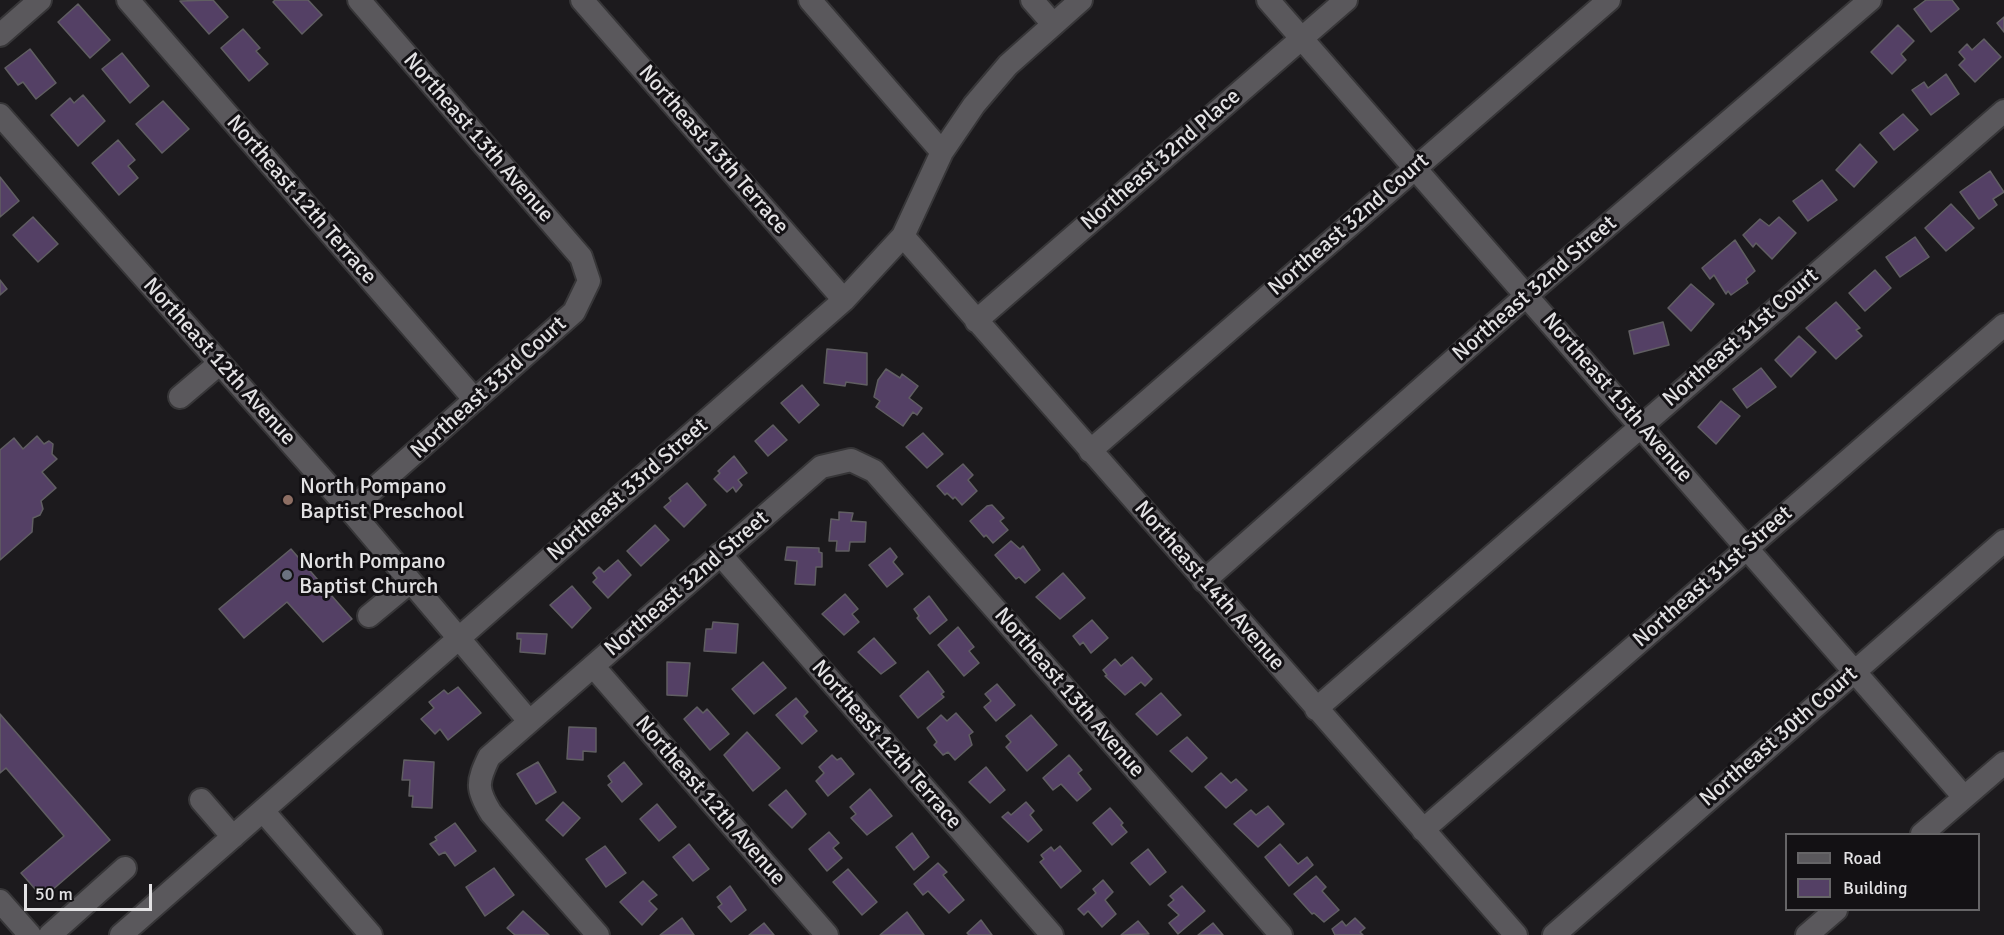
<!DOCTYPE html>
<html>
<head>
<meta charset="utf-8">
<style>
  body { margin:0 }
  #map { position:relative; width:2004px; height:935px; overflow:hidden; background:#1c1a1d; font-family:Signika,sans-serif }
  canvas { display:block }
  .legend { position:absolute; left:1785px; top:833px; width:195px; height:78px; box-sizing:border-box; background:#131114; border:2px solid #666567; margin:0; padding:8px 10px; list-style:none; font-size:18px; color:#e3e2e4 }
  .legend li { display:flex; align-items:center; gap:12px; height:30px }
  .legend b { width:30px; border:2px solid #666567 }
  .scale { position:absolute; left:24px; top:884px; width:128px; height:27px; box-sizing:border-box; border:3px solid #e3e2e4; border-top:0; padding-left:8px; font-size:18px; line-height:21px; white-space:nowrap; color:#e3e2e4; -webkit-text-stroke:4px #131114; paint-order:stroke }
</style>
</head>
<body>
<div id="map">
<canvas width="2004" height="935"></canvas>
<ul class="legend">
<li><b style="height:8px;background:#5a585c"></b>Road</li>
<li><b style="height:16px;background:#544065"></b>Building</li>
</ul>
<div class="scale">50 m</div>
</div>
<script>
const ctx = document.querySelector('canvas').getContext('2d');
ctx.lineJoin = 'round';
function fillPath(path, color) {
  ctx.fillStyle = color;
  ctx.fill(path, 'evenodd');
}
function trace(path, color, width, dash) {
  ctx.strokeStyle = color;
  ctx.lineWidth = width;
  ctx.lineCap = dash ? 'butt' : 'round';
  ctx.setLineDash(dash || []);
  ctx.stroke(path);
}
function label(font, color, halo, rows, align = 'center') {
  ctx.font = font + ' Signika,sans-serif';
  ctx.lineWidth = 6;
  ctx.setLineDash([]);
  ctx.textBaseline = 'middle';
  ctx.strokeStyle = halo;
  ctx.fillStyle = color;
  for (const [text, x, y, turn = 0] of rows) {
    ctx.save();
    ctx.translate(x, y);
    ctx.rotate((+turn || 0) * Math.PI / 180);
    ctx.textAlign = isNaN(turn) ? turn : align;
    if (halo) ctx.strokeText(text, 0, 0);
    ctx.fillText(text, 0, 0);
    ctx.restore();
  }
}
const building = new Path2D(`
  M213,0L228,17L209,34L180,1Z
  M275,0H308L322,15L302,34L273,2Z
  M1926,0H1952L1959,9L1931,32L1914,9Z
  M78,4L110,40L90,58L58,22Z
  M2004,17V32L1997,23Z
  M1898,25L1914,41L1901,54L1906,60L1892,74L1871,52Z
  M243,29L260,48L256,51L268,64L249,81L221,48Z
  M1984,39L2001,57L1975,82L1959,65L1965,59L1959,52L1967,44L1972,50Z
  M30,49L56,83L36,99L23,82L18,85L5,68Z
  M122,53L149,86L130,103L102,69Z
  M1946,74L1959,94L1931,115L1912,90L1924,82L1928,88Z
  M83,95L105,121L78,146L51,115L70,98L74,103Z
  M163,101L189,129L162,153L136,124Z
  M1903,114L1918,130L1894,150L1880,133Z
  M118,140L135,160L128,166L138,178L119,195L92,163Z
  M1860,144L1877,162L1854,187L1836,170Z
  M1990,171L2004,192L1993,199L1997,205L1979,219L1960,192Z
  M0,177L19,201L0,217Z
  M1822,180L1837,200L1808,221L1793,201Z
  M1951,204L1974,228L1946,251L1925,228Z
  M33,217L58,244L38,262L13,235Z
  M1779,217L1796,233L1772,259L1756,243L1753,247L1743,235L1760,219L1769,226Z
  M1915,237L1929,257L1900,277L1886,257Z
  M1735,240L1755,271L1746,279L1748,283L1731,295L1728,291L1726,294L1714,275L1710,279L1702,268Z
  M1875,270L1891,288L1865,311L1849,293Z
  M0,280L7,289L0,295Z
  M1691,284L1714,304L1691,331L1668,308Z
  M1836,302L1860,328L1856,330L1862,336L1836,359L1806,328Z
  M1663,322L1669,345L1634,354L1629,331Z
  M1799,336L1816,352L1791,377L1775,360Z
  M827,349L867,353V385L846,382L845,386L824,383Z
  M1761,368L1776,387L1747,408L1733,389Z
  M886,369L900,378L902,374L918,386L909,398L922,408L917,415L913,412L903,426L876,407L880,401L874,397L878,380Z
  M802,385L819,405L799,423L781,403Z
  M1721,401L1740,416L1716,444L1698,427Z
  M773,425L787,440L768,456L755,441Z
  M923,433L943,454L927,468L906,447Z
  M37,436L44,444L49,441L53,444L52,454L57,459L42,472L56,488L41,501L43,509L40,515L33,518L32,532L0,560V450L14,438L23,449Z
  M734,456L747,473L738,480L742,485L736,492L733,487L727,492L714,479L720,473L718,471Z
  M963,464L973,475L968,480L977,491L962,505L955,497L953,499L947,493L945,495L937,486Z
  M687,483L706,505L684,527L664,507L671,501L669,498Z
  M992,505L1004,518L1000,521L1008,530L993,543L986,535L984,537L970,521L987,506Z
  M839,512L853,513L851,521L866,522L865,542H850L849,551H836L837,541H829L831,519L839,520Z
  M655,525L669,540L641,566L627,551Z
  M1011,541L1020,549L1023,546L1040,570L1025,583L1019,577L1016,579L995,555Z
  M787,547L819,548V552L822,553V567H816L815,585L795,584L797,561L785,560Z
  M890,548L897,557L893,562L903,574L887,587L869,565Z
  M291,549L352,619L323,642L287,602L244,638L219,609Z
  M618,560L631,575L608,598L593,582L597,578L593,573L599,567L604,572Z
  M1063,573L1085,598L1060,619L1036,597Z
  M572,586L591,608L572,628L550,605Z
  M845,594L858,609L852,614L859,622L844,635L822,614Z
  M929,596L947,620L930,634L917,618L919,616L914,609Z
  M1092,620L1108,638L1091,653L1083,642L1080,645L1073,636Z
  M713,622L738,624L736,653L704,651L706,629H712Z
  M958,627L974,647L969,651L979,663L964,676L938,645Z
  M517,633L547,634L545,654L520,652L521,639H517Z
  M874,638L896,663L881,674L858,652Z
  M1132,657L1152,679L1145,686L1141,682L1125,695L1105,676L1107,675L1103,670L1115,659L1121,666Z
  M667,662L690,663L687,696L667,695Z
  M763,662L786,688L754,714L732,689Z
  M928,671L944,692L941,694L944,697L918,718L900,696Z
  M997,684L1015,705L996,721L984,707L991,701L985,694Z
  M458,687L481,713L448,740L440,729L435,734L421,719L434,708L429,702L444,690L448,694Z
  M1161,693L1181,715L1157,735L1136,714Z
  M796,698L808,712L804,716L817,731L802,744L776,715Z
  M697,707L703,713L707,709L729,734L710,750L684,719Z
  M956,713L973,732L969,735L972,745L955,760L948,752L943,755L934,745L937,742L927,728L941,715L947,721Z
  M0,714L110,840L43,898L21,873L64,836L6,768L0,773Z
  M1031,715L1057,745L1027,771L1006,747L1011,742L1006,736Z
  M569,727L596,728V752L583,751V760L567,759Z
  M747,732L780,768L753,791L724,755Z
  M1187,737L1207,758L1192,772L1170,751Z
  M832,755L837,760L841,758L854,774L828,796L816,781L824,773L819,767Z
  M1069,755L1082,770L1078,773L1091,789L1077,801L1061,784L1053,790L1043,778Z
  M404,760L434,762L432,808L412,807L413,796H409L410,780H402Z
  M538,762L556,792L536,804L517,774Z
  M624,762L642,784L622,802L608,785L612,782L608,776Z
  M986,767L1005,790L990,803L969,782Z
  M1221,773L1231,783L1236,779L1247,790L1226,808L1205,787Z
  M870,789L892,816L867,835L851,818L856,814L850,807Z
  M786,790L806,814L792,828L769,805Z
  M563,802L580,818L563,836L546,820Z
  M1026,802L1034,811L1030,815L1042,830L1028,842L1002,817L1008,812L1011,815Z
  M657,804L676,827L659,841L640,819Z
  M1268,806L1284,824L1258,847L1234,824L1251,810L1256,815Z
  M1110,808L1123,823L1121,825L1127,832L1112,845L1093,823Z
  M455,823L476,851L455,866L445,852L439,855L430,844L437,840L435,837Z
  M829,832L839,843L833,848L842,858L827,871L809,849Z
  M912,833L929,857L914,870L896,847Z
  M689,844L709,869L693,881L673,857Z
  M1280,844L1298,864L1307,857L1313,865L1289,886L1265,857Z
  M605,846L626,873L606,887L586,859Z
  M1060,846L1081,871L1061,888L1040,862L1044,859L1041,855L1051,847L1054,851Z
  M1148,849L1166,872L1150,885L1131,863Z
  M938,863L947,872L943,875L964,900L949,913L928,891L923,895L914,884Z
  M494,868L514,895L485,916L466,887Z
  M848,869L877,902L862,915L833,882Z
  M1316,876L1326,887L1322,891L1339,910L1324,922L1314,913L1312,914L1294,894Z
  M1103,880L1113,892L1105,900L1116,914L1102,927L1088,911L1084,915L1078,909L1096,893L1093,889Z
  M643,881L657,895L649,901L657,909L642,925L620,902Z
  M730,886L746,910L731,922L718,907L722,904L717,897Z
  M1182,886L1205,911L1178,934L1169,923L1179,915L1168,905L1174,900L1170,896Z
  M523,911L549,935H515L507,928Z
  M907,912L924,935H880Z
  M682,918L694,935H660Z
  M1355,918L1365,928L1360,932L1363,935H1335L1332,929L1342,921L1346,926Z
  M981,920L992,935H969L967,933Z
  M1138,921L1149,934L1121,935Z
  M764,923L774,935H749Z
  M1213,923L1223,935H1198Z`);
const minor = new Path2D(`
  M128,0L475,400
  M582,0L844,300
  M810,0L942,152
  M1032,0L1053,24
  M1268,0L1964,797
  M0,35L40,0
  M0,115L350,510L529,721
  M903,236L1516,935
  M976,321L1346,0
  M180,397L220,363
  M1090,451L1609,0
  M350,510L574,312L589,281L581,257L359,0
  M720,554L1052,935
  M1204,581L1527,295L1870,0
  M369,616L410,582
  M593,666L827,935
  M1316,709L2004,111
  M201,800L233,837
  M263,811L371,935
  M1423,830L2004,325
  M1922,834L2004,763
  M0,901L30,935
  M50,935L125,868
  M121,935L844,300L903,236L942,152L974,105L1008,65L1081,0
  M598,935L491,813C476,789 477,782 489,757L821,467L851,460L874,471L1281,935
  M1554,935L2004,541
  M1807,935L1836,910`);
const markers = [
  [288,500,6,"#8d6e63"],
  [287,575,6,"#6b7280"]
];
const streetNames = [
  ["Northeast 13th Avenue",478,138,49],
  ["Northeast 13th Terrace",713,150,49],
  ["Northeast 32nd Place",1161,160,-41],
  ["Northeast 12th Terrace",301,200,49],
  ["Northeast 32nd Court",1349,225,-41],
  ["Northeast 32nd Street",1535,289,-41],
  ["Northeast 31st Court",1741,338,-41],
  ["Northeast 12th Avenue",219,362,48],
  ["Northeast 33rd Court",489,388,-42],
  ["Northeast 15th Avenue",1617,398,49],
  ["Northeast 33rd Street",628,490,-41],
  ["Northeast 31st Street",1713,577,-41],
  ["Northeast 32nd Street",687,584,-41],
  ["Northeast 14th Avenue",1209,586,49],
  ["Northeast 13th Avenue",1069,693,49],
  ["Northeast 30th Court",1779,737,-41],
  ["Northeast 12th Terrace",886,745,49],
  ["Northeast 12th Avenue",710,801,49]
];
const poiNames = [
  ["North Pompano",300,487],
  ["Baptist Preschool",300,512],
  ["North Pompano",299,562],
  ["Baptist Church",299,587]
];
fillPath(building, '#544065');
trace(building, '#605e62', 1.5);
trace(minor, '#373638', 26);
trace(minor, '#5a585c', 22);
for (const [x, y, r, color] of markers) {
  const dot = new Path2D();
  dot.arc(x, y, r, 0, 2 * Math.PI);
  ctx.fillStyle = color;
  ctx.fill(dot);
  trace(dot, '#131114', 2);
}
label('22px', '#e3e2e4', '#131114', streetNames);
label('22px', '#e3e2e4', '#131114', poiNames, 'left');
</script>
</body>
</html>
